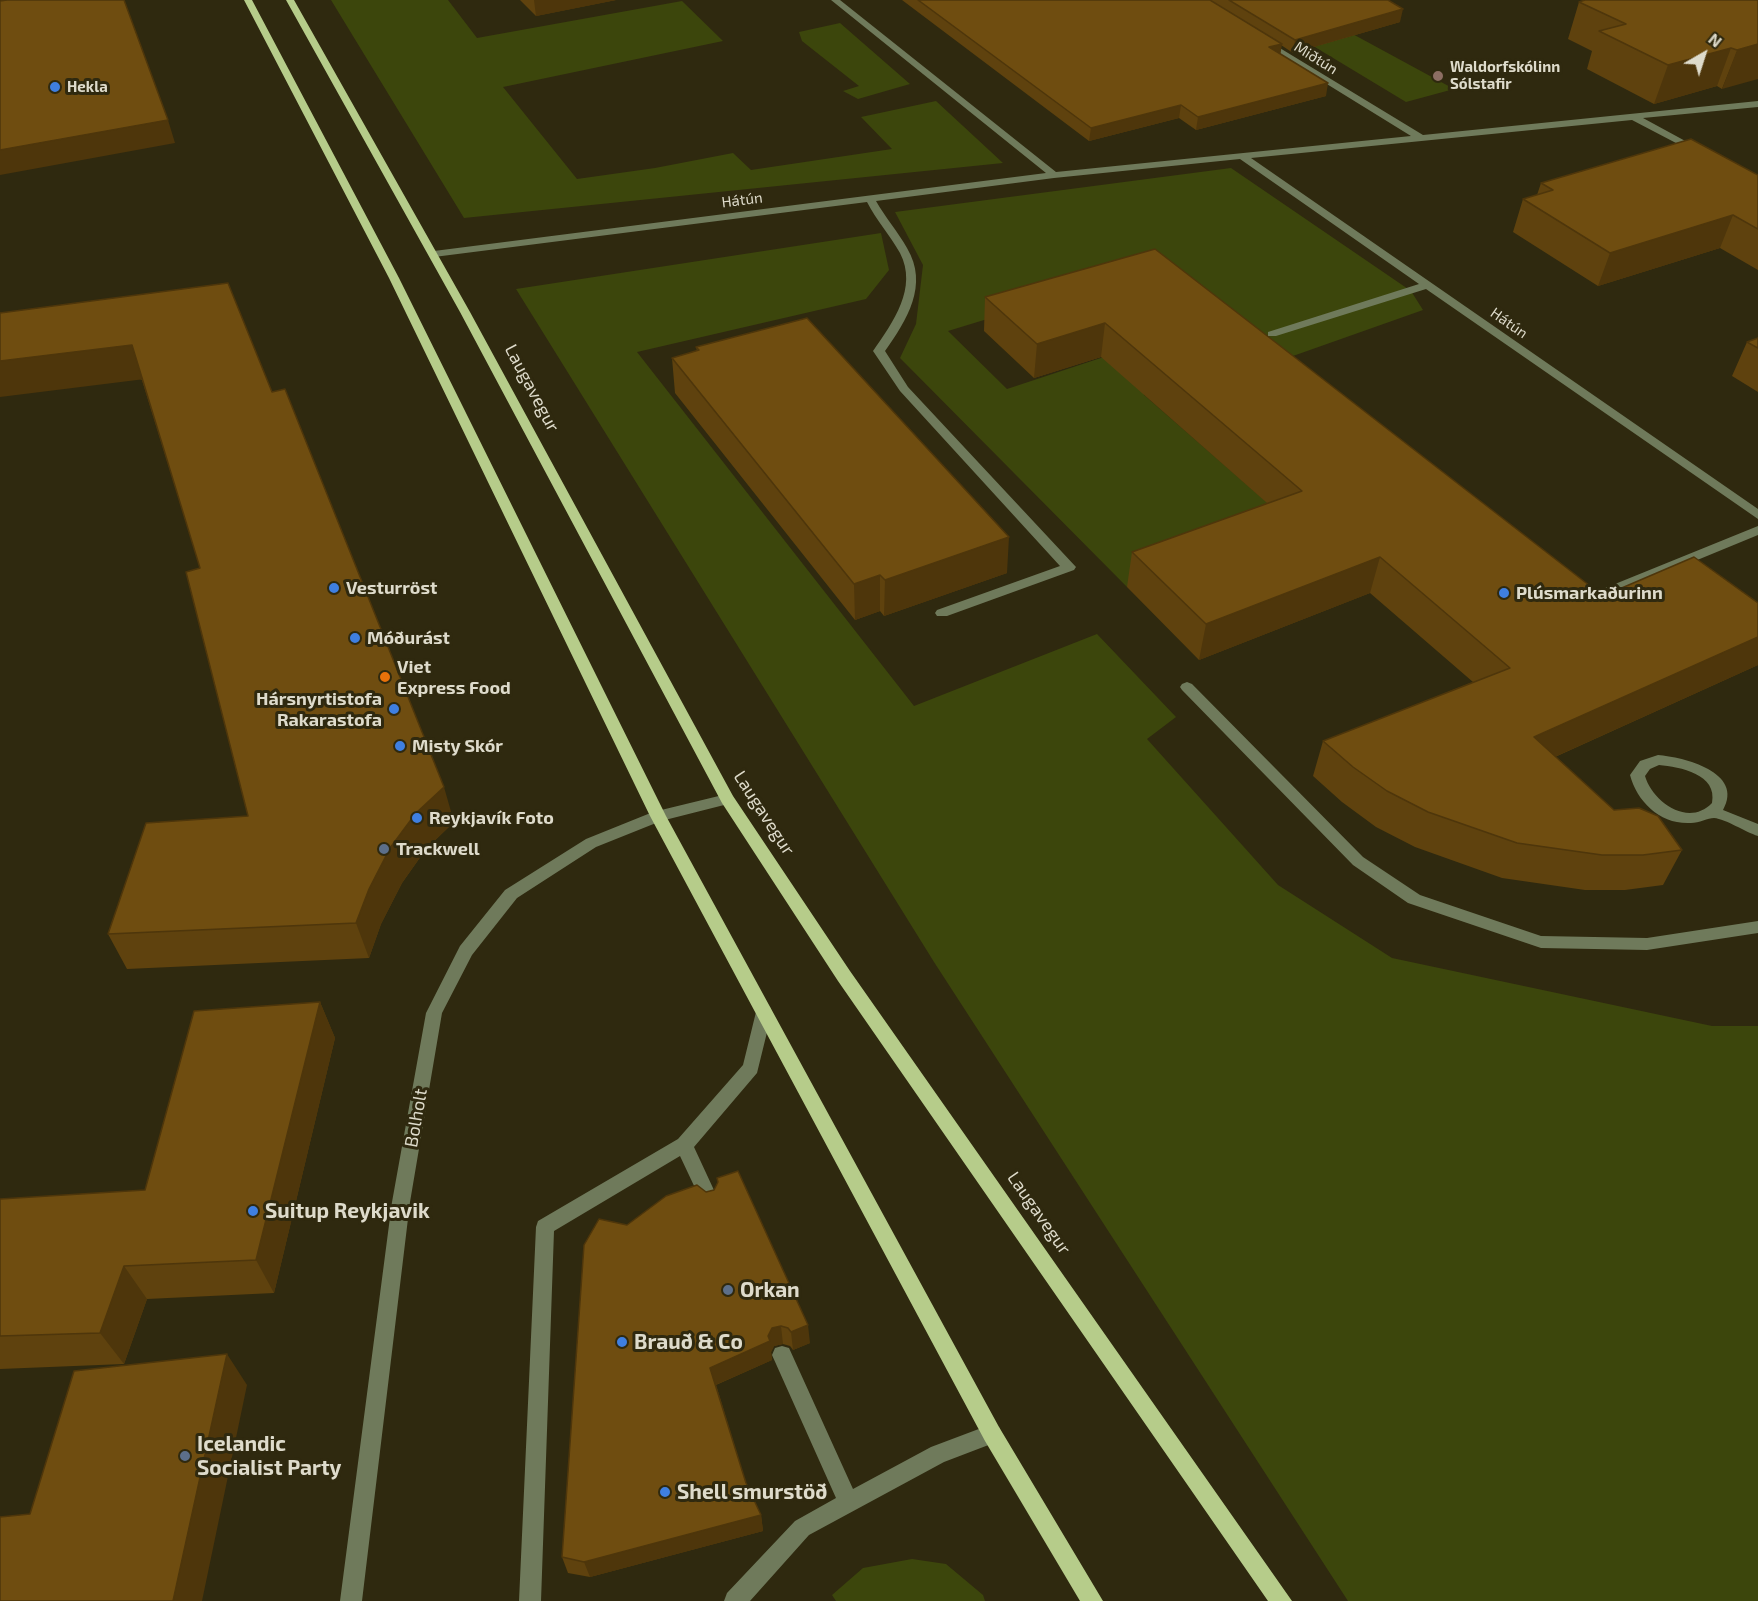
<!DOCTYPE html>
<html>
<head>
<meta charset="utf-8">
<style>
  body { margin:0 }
  #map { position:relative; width:1758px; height:1601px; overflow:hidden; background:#2f290f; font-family:"Exo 2",sans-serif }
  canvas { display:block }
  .north { position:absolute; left:1674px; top:24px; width:60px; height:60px; -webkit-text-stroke:4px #2f290f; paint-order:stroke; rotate:39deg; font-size:16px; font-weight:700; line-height:24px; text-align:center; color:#dedbcb }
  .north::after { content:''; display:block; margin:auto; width:21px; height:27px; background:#dedbcb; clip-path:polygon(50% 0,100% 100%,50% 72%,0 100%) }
</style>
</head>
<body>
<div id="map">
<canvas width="1758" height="1601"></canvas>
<div class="north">N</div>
</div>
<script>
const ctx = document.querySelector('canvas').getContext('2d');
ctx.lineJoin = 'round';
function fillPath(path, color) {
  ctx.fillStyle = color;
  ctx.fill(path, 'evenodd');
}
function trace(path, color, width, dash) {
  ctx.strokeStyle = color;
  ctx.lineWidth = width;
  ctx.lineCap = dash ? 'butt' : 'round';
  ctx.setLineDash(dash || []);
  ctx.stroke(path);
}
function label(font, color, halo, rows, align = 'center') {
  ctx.font = font + ' "Exo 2",sans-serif';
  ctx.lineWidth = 6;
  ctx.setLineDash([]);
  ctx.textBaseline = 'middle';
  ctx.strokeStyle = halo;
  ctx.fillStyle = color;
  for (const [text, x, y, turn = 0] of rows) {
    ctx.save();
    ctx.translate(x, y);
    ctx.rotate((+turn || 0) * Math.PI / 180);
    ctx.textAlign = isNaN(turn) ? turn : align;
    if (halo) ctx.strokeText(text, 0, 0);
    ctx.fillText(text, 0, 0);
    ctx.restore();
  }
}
const green = new Path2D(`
  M331,0H448L477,38L682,1L723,41L503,87L577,179L655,168L733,153L751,170L892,149L861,117L936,101L1003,163L464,218Z
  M1237,0H1290L1454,89L1406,102Z
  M840,23L910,84L858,99L843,91L859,86L802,41L799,32Z
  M1231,168L1411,291L1423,310L1276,362L1151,269L948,331L1007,389L1137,346L1144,395L1294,526L1127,587L900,358L916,324L923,265L895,212Z
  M881,233L889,270L866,299L637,352L914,706L1097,634L1176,717L1147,739L1278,885L1392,958L1712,1026H1758V1601H1348L934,962L516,289Z
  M912,1559L946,1564L983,1595L985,1601H836L832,1595L863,1568Z`);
const minor = new Path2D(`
  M831,0H840L1056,172L1411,136L1262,44L1261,42L1265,39L1423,135L1758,101V107L1643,118L1700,149L1702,151L1697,154L1632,120L1251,158L1758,509V519L1426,289L1276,336H1268V332L1419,284L1240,159L1054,178L876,201C885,217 898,232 907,248C929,285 907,320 885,351L908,387L1076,567L1074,570L947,616H937L935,613L937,610L1060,566L900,391L873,351C893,322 918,288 900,253C890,235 876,220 867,202L434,257L429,254L434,251L1046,173Z
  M1758,526V535L1588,605L1583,606L1576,602L1578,599Z
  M1187,682L1192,684L1363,857L1420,895L1541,936L1647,938L1758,921V933L1647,950L1541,948L1408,903L1353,865L1182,690L1180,687L1182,684Z
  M1658,755C1683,757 1745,772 1723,810L1758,824V836C1745,832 1726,819 1714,818C1708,818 1699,823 1691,823C1661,825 1637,802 1630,775L1640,761ZM1659,765C1680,767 1718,774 1712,803C1688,828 1652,801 1645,776L1650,769Z
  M727,794L732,795L734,799L732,803L661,821L596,847L517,898L472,955L442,1013L410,1202L362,1601H340L392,1202L426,1013L460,946L505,890L586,839L653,812Z
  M764,1005L770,1007L772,1012L757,1073L694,1147L719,1201L716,1207L710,1209L704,1207L680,1156L554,1231L541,1601H519L536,1227L538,1221L678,1139L743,1065L756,1012L758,1007Z
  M782,1346L789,1348L853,1489L931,1447L992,1424L999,1427L1002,1434L999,1441L944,1462L809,1535L750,1601H724L727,1593L795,1521L836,1498L772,1355L775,1348Z`);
const major = new Path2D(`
  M244,0H252L399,278L666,816L999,1427L1103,1601H1080L985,1441L650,816L389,278Z
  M286,0H294L470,312L733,796L850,971L1292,1601H1268L838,981L722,803L460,312Z`);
const wall = new Path2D(`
  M520,0H616L536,16Z
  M902,0H1388L1400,22L1293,53L1281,45L1280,54L1326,96L1196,130L1179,118L1089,141Z
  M1758,0L1722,89L1717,86L1654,104L1587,69L1592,51L1568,39L1579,2Z
  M1758,175V270L1720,248L1598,286L1513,232L1523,199L1537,195L1541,183Z
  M1155,249L1603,596L1758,603V665L1555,757L1614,810L1682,850L1663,885L1625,890H1585L1502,878L1415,847L1376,827L1342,802L1313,776L1323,741L1473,682L1370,593L1199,660L1127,587L1132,552L1267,503L1101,357L1034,378L984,331L985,297Z
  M0,313L272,392L454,822L426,849L402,883L381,924L369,958L127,969L108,934L248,816L200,568L142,380Z
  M1758,338V392L1732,376L1747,342Z
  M696,347L1007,573L884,616L880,611L855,620L675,393L672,358L697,351Z
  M320,1002L335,1038L274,1293L147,1299L124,1364L0,1369V1199L145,1190Z
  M717,1178L810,1343L793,1350L790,1346L783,1344L774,1346L771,1352L772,1360L716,1385L746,1483L761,1515L763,1531L590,1577L568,1573L562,1557L627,1225L706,1192L714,1190L718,1183Z`);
const shadedWall = new Path2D(`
  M534,0H616L536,16Z
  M1403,9L1400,22L1293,53L1295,40Z
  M1282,44L1280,57L1269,47Z
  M1758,44V79L1722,89L1737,50Z
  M1731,48L1717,86L1654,104L1668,65Z
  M1328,83L1326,96L1196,130L1198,117Z
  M1181,105L1179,118L1089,141L1091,128Z
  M168,120L175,143L0,175V150Z
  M1733,215L1720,248L1598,286L1610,253Z
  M1105,323L1101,357L1034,378L1037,344Z
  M132,345L145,379L0,397V361Z
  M1009,537L1007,573L884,616L885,580Z
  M1380,557L1370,593L1199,660L1206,624Z
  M880,575V611L855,620L854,584Z
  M1758,637V665L1519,773L1534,737Z
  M444,787L454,822L426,849L402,883L381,924L369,958L356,923L369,889L390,848L416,813Z
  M320,1002L335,1038L274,1293L256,1260Z
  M124,1266L147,1299L124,1364L100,1333Z
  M808,1325L810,1343L793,1350L791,1332Z
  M781,1326L783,1344L774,1346L771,1352L772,1360L713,1386L710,1368L768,1336L772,1328Z
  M227,1354L247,1385L202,1601H173Z
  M761,1515L763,1531L590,1577L584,1562Z`);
const building = new Path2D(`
  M7,0H124L168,120L0,150V1Z
  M918,0H1210L1282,44L1269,47L1328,83L1198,117L1181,105L1091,128Z
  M1229,0H1388L1403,9L1295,40Z
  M1585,0H1758V44L1737,50L1731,48L1668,65L1599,31L1626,24L1579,2Z
  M1691,139L1758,175V229L1733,215L1610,253L1523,199L1553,190L1541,183Z
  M1155,249L1603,596L1694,557L1758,603V637L1534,737L1614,810L1639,808L1658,816L1682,850L1643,855H1602L1517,843L1428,812L1387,791L1353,767L1323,741L1510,668L1380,557L1206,624L1132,552L1302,491L1105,323L1037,344L985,297Z
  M228,283L272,392L285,389L444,787L416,813L390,848L369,889L356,923L108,934L146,823L248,816L186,572L200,568L132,345L0,361V313Z
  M807,318L1009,537L885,580L880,575L854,584L672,358L699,350L696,347Z
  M1758,338V348L1747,342Z
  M320,1002L256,1260L124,1266L100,1333L0,1336V1199L145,1190L194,1011Z
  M738,1171L808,1325L791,1332L788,1328L781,1326L772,1328L768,1336L770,1341L710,1368L746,1483L761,1515L584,1562L562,1557L584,1245L599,1219L627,1225L666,1196L697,1185L706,1192L714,1190L718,1182L717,1178Z
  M227,1354L173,1601H0V1517L30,1514L74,1371Z`);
const markers = [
  [1438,76,6,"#8d6e63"],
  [55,87,6,"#3f7fe0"],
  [334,588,6,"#3f7fe0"],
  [1504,593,6,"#3f7fe0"],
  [355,638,6,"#3f7fe0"],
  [385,677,6,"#e8710a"],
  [394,709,6,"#3f7fe0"],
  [400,746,6,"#3f7fe0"],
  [417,818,6,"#3f7fe0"],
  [384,849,6,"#5c6f8a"],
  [253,1211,6,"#3f7fe0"],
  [728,1290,6,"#5c6f8a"],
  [622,1342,6,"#3f7fe0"],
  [185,1456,6,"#5c6f8a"],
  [665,1492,6,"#3f7fe0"]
];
const farStreetnames = [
  ["Miðtún",1316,58,32],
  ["Hátún",742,200,-7],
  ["Hátún",1509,323,35]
];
const farPoinames = [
  ["Waldorfskólinn",1450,67],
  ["Sólstafir",1450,84],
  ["Hekla",67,87]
];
const streetNames = [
  ["Laugavegur",532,388,62],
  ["Laugavegur",764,813,57],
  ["Bolholt",416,1118,-80],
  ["Laugavegur",1039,1213,55]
];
const poiNames = [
  ["Vesturröst",346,588],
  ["Plúsmarkaðurinn",1516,593],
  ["Móðurást",367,638],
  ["Viet",397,667],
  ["Express Food",397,688],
  ["Hársnyrtistofa",382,699,"right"],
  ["Rakarastofa",382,720,"right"],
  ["Misty Skór",412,746],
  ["Reykjavík Foto",429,818],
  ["Trackwell",396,849]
];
const nearPoinames = [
  ["Suitup Reykjavik",265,1211],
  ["Orkan",740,1290],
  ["Brauð & Co",634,1342],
  ["Icelandic",197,1444],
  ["Socialist Party",197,1468],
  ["Shell smurstöð",677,1492]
];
fillPath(green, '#3c460c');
fillPath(minor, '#6f7a5b');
fillPath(major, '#b6cc8a');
fillPath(wall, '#5f420e');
fillPath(shadedWall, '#4e360b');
fillPath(building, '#6f4d10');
trace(building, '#4e360b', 1.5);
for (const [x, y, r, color] of markers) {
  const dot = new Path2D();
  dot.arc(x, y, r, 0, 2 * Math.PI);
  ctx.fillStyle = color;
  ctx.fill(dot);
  trace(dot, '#2f290f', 2);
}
label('15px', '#dedbcb', '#2f290f', farStreetnames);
label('bold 15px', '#dedbcb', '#2f290f', farPoinames, 'left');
label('18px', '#dedbcb', '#2f290f', streetNames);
label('bold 18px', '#dedbcb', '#2f290f', poiNames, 'left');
label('bold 21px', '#dedbcb', '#2f290f', nearPoinames, 'left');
</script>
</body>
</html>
